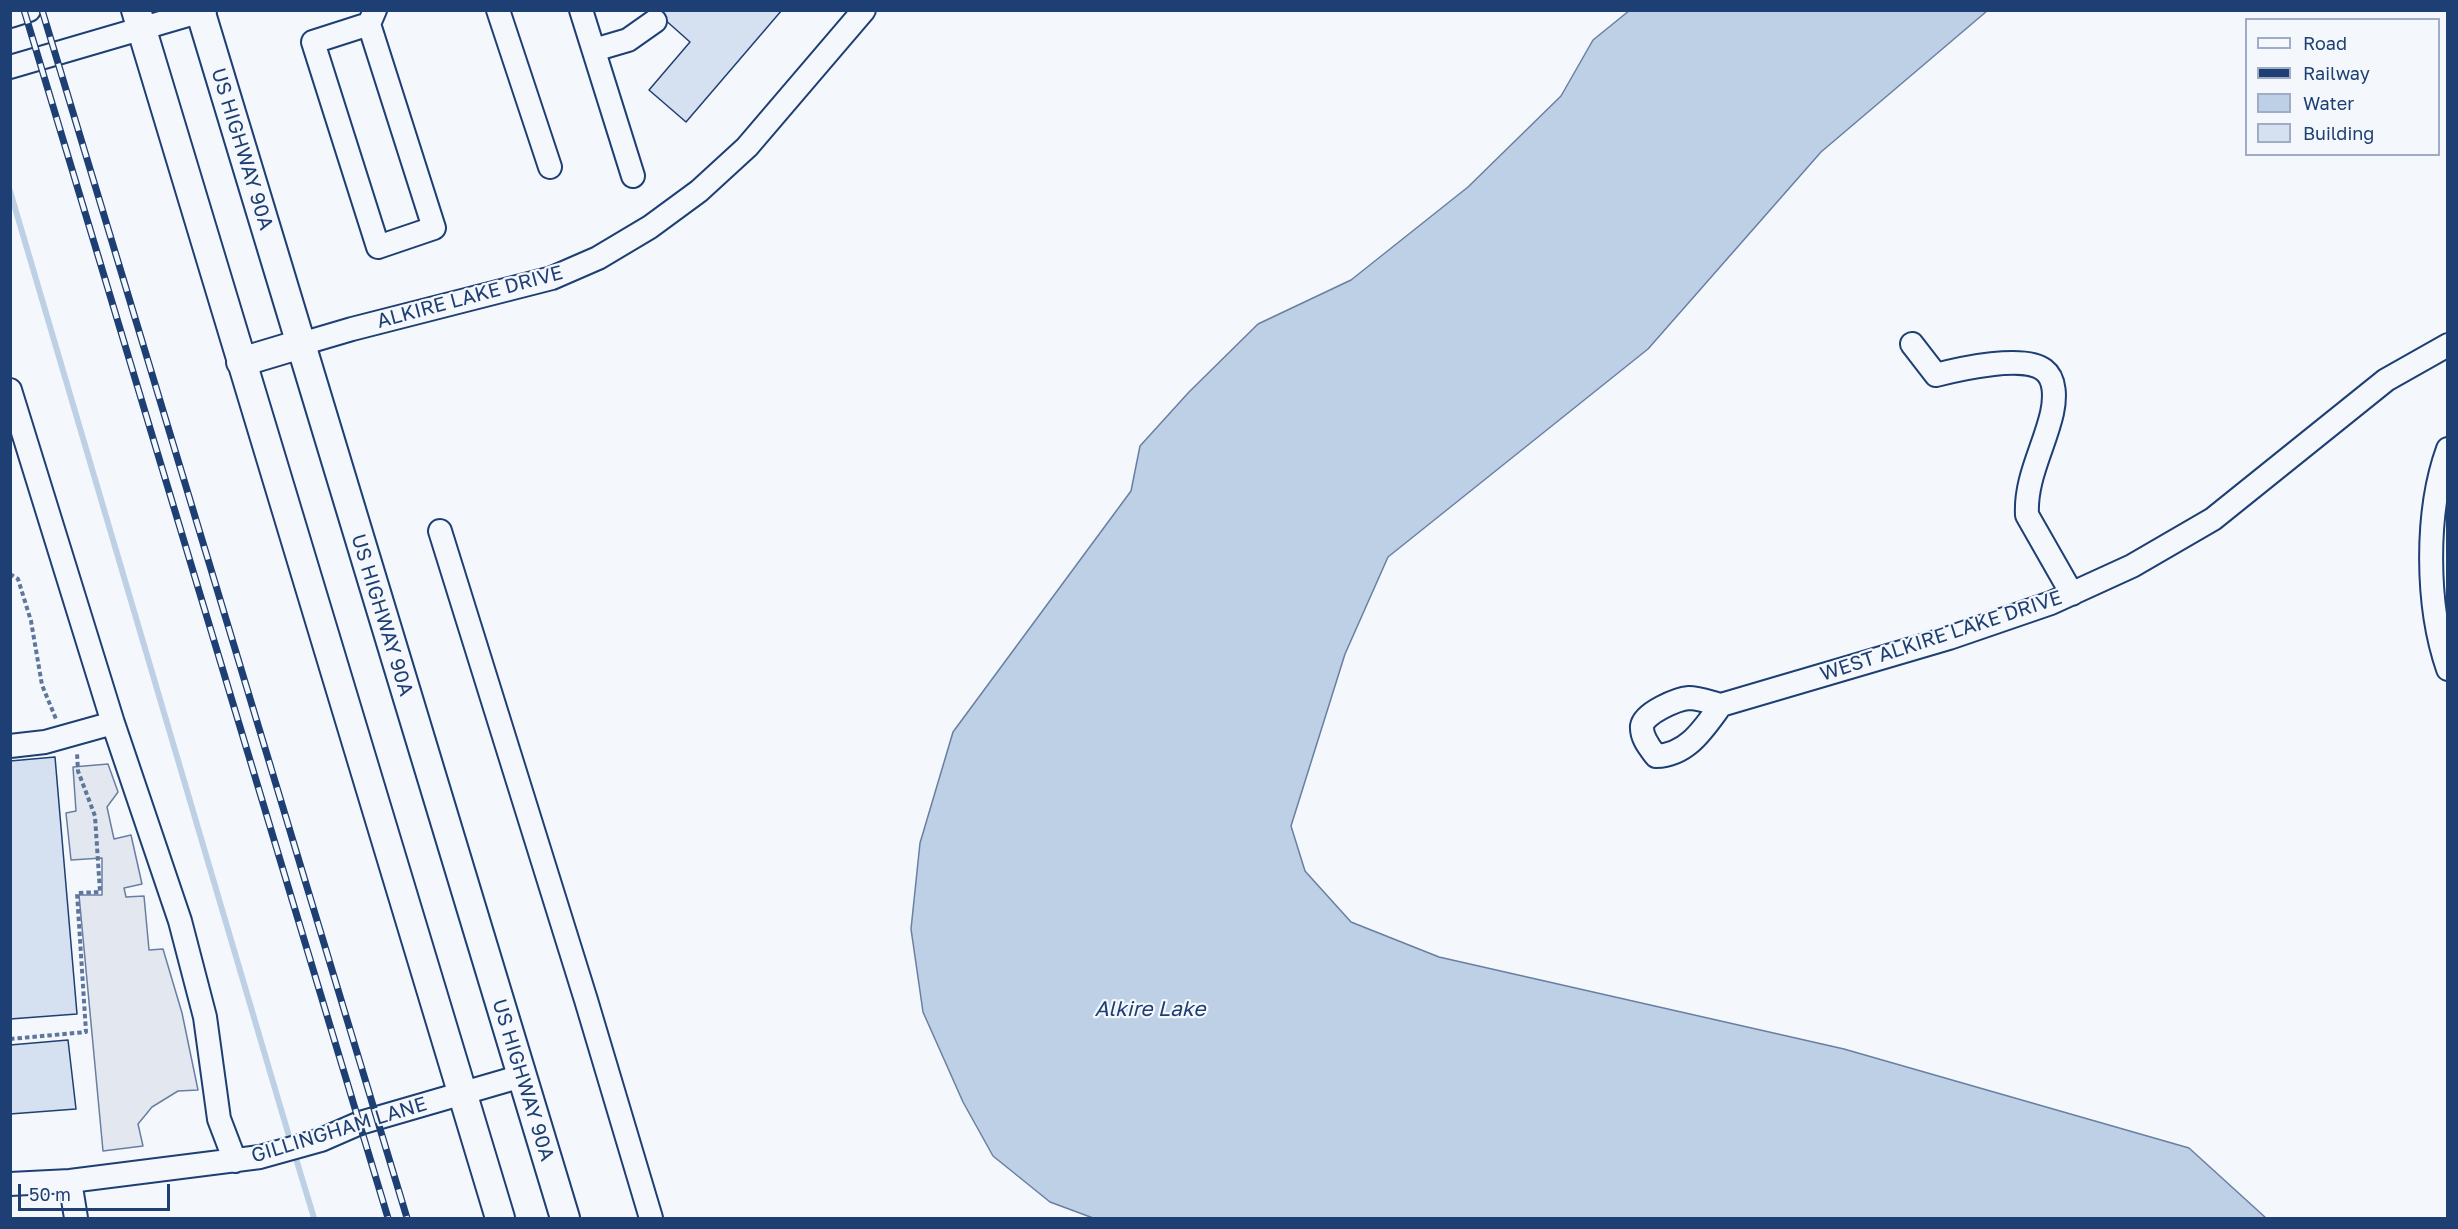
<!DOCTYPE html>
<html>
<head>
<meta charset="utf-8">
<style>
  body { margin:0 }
  #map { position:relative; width:2458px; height:1229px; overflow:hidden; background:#f4f7fb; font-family:"Golos Text",sans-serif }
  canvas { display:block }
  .frame { position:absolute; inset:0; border:12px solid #1d3f73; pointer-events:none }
  .legend { position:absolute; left:2245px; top:18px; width:195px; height:138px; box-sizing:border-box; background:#f4f7fb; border:2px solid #9eadc5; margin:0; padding:8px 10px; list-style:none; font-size:18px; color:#1d3f73 }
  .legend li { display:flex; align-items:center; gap:12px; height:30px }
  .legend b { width:30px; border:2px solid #9eadc5 }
  .scale { position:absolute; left:18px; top:1184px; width:152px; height:27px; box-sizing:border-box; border:3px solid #1d3f73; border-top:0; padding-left:8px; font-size:18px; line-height:21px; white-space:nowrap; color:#1d3f73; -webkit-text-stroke:4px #f4f7fb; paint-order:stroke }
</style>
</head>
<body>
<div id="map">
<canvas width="2458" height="1229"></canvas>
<div class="frame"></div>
<ul class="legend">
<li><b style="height:8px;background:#f4f7fb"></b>Road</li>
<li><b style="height:8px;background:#1d3f73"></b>Railway</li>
<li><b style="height:16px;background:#bed0e5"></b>Water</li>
<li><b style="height:16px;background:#d5e0f0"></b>Building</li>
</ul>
<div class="scale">50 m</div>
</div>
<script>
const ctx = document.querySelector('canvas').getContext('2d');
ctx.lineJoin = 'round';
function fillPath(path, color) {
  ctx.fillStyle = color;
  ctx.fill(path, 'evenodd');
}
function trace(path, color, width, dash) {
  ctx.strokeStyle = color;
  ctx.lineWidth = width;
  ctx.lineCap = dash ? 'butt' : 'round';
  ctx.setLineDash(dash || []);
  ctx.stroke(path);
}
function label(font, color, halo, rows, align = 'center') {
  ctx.font = font + ' "Golos Text",sans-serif';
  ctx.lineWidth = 4.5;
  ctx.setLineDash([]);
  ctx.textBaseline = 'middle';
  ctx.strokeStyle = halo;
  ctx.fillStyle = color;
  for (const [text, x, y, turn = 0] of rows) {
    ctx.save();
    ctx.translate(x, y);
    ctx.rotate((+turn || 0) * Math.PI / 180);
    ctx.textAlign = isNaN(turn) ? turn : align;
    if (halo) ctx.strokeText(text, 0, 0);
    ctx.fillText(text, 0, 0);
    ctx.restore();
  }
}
const parking = new Path2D(`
  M108,764L118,792L107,807L114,839L131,835L142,884L124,888L126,897L144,896L149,950L163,949L182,1013L198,1090L178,1091L152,1107L138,1124L143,1146L103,1151L79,895H102V858L71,860L66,813L76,811L73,767Z`);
const water = new Path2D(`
  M1630,10L1987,11L1821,152L1648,349L1388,557L1345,654L1291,826L1305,871L1351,922L1439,957L1844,1049L2189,1148L2266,1218H1093L1050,1202L993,1156L963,1102L923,1012L911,929L920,843L953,732L1131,491L1140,446L1189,392L1258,324L1351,280L1468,187L1561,96L1593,40Z`);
const stream = new Path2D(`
  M10,191L291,1143
  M294,1152L314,1218`);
const building = new Path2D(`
  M654,10H782L686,122L649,90L690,42Z
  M55,757L77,1014L10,1019V761Z
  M68,1040L76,1109L10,1114V1045Z`);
const path = new Path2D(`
  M10,574L18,579L31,621L42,685L56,719
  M10,1039L86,1032L77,893L100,892L95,816L78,771L77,753`);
const minor = new Path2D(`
  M498,10L550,167
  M581,10L633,176
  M10,16L29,10
  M369,24L313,42L378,247L434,228L369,24L375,10
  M594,50L628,40L655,21
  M10,67L205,10
  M301,344L352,329L552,278L598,258L650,227L699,191L747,147L864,10
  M1912,344L1936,375C1959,369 2025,354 2044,370C2056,379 2055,399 2052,413C2044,448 2025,479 2027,515L2072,594
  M10,390L113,723L180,921L205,1017L219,1119L235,1161
  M2448,449C2425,512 2426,606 2448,669
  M440,531L586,1000L651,1218
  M1721,705C1704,728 1688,755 1656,756C1650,748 1641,738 1642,726C1644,713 1677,699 1689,698C1699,698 1712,703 1721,705L1949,638L2051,603L2132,566L2213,519L2386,380L2448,345
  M10,746L45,742L113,723
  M70,1181L76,1218
  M10,1184L70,1181L260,1157L321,1140L360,1123L522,1076`);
const major = new Path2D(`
  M136,10L500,1218
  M200,10L565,1218
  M241,362L301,344`);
const rail = new Path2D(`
  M24,10L388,1218
  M42,10L407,1218`);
const streetNames = [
  ["US HIGHWAY 90A",242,149,73],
  ["ALKIRE LAKE DRIVE",470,297,-15],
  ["US HIGHWAY 90A",382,615,73],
  ["WEST ALKIRE LAKE DRIVE",1941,636,-18],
  ["US HIGHWAY 90A",523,1080,73],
  ["GILLINGHAM LANE",339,1130,-17]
];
const waterNames = [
  ["Alkire Lake",1150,1009]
];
fillPath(parking, '#e3e8f0');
trace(parking, '#687fa3', 1.5);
fillPath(water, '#bed0e5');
trace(water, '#687fa3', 1.5);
trace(stream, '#bed0e5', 6);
fillPath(building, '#d5e0f0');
trace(building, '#1d3f73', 1.5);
trace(minor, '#1d3f73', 26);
trace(major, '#1d3f73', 32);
trace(path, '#5e769c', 4, [4.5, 3]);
trace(minor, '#f4f7fb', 22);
trace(major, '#f4f7fb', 28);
trace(rail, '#1d3f73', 7);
trace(rail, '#f4f7fb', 4.5, [14]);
label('20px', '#1d3f73', '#f4f7fb', streetNames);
label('italic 21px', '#1d3f73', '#f4f7fb', waterNames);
</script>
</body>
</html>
